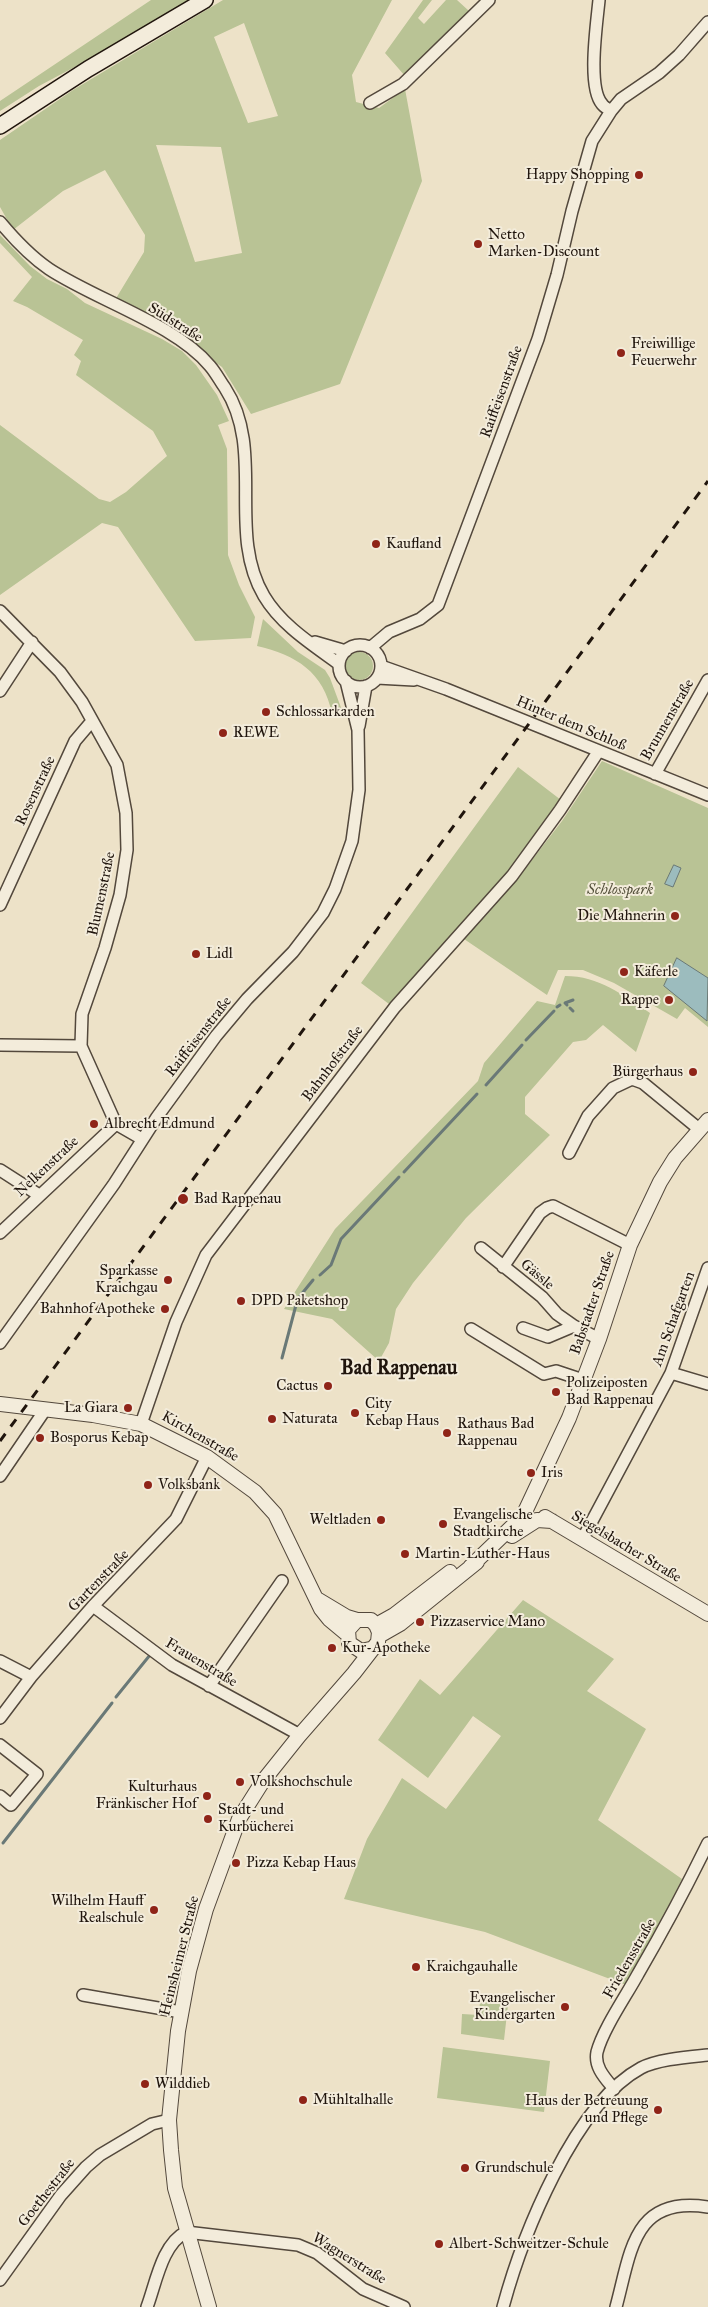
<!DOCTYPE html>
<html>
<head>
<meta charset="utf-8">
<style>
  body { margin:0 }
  canvas { display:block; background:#ede2c8 }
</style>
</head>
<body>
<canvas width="708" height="2307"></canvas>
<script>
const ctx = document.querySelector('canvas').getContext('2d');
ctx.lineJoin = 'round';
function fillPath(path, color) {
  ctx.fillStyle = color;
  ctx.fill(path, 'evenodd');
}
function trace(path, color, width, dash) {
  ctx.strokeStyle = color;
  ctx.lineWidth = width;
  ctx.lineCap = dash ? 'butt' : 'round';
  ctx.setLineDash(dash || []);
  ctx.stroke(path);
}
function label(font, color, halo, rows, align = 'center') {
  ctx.font = font + ' "IM FELL Great Primer",serif';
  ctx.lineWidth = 4;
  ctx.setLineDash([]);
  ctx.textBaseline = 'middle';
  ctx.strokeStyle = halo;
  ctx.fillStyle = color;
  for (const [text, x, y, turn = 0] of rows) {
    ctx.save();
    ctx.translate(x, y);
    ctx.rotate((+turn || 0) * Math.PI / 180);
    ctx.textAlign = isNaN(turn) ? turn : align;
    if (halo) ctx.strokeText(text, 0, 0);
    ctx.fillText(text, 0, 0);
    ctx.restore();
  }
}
const green = new Path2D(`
  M151,0H191L116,45L39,86L0,111V101Z
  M223,0H392L352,75L356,102L379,108L405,89L422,181L340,384L251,414L222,367L151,318L115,300L144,252L145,235L105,170L63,191L13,230L0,207V140L73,90ZM244,23L278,116L248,123L214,37ZM156,145L221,147L242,253L195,262Z
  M423,0H432L418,18L424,24L446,0H457L469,11L405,76L385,53Z
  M0,235L30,266L47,279L67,289L85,303L162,339L182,351L196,365L217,395L229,421L218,425L227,449L228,555L239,585L255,617L251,638L195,641L118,527L102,523L0,595V425L99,499L110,502L126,492L167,456L153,431L76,375L81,361L74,355L83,340L27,307L13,301L32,277L0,243Z
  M263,619L298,652L325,670L330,678L343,713L332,714C324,672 296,655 257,646Z
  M345 666a14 14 0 1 1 28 0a14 14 0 1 1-28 0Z
  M602,761L708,808V1027L685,1008L677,1019L614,983L583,970H558L547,995L464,939L518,878L562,821Z
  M518,767L561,800L509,871L389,1004L361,983Z
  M565,976C599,976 623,995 650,1013L636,1052L603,1025L586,1040L573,1042L525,1097V1114L550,1135L466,1218L413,1283L396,1309L389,1343L379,1361L332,1319L284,1309L335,1229L478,1081L484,1063L537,1001L555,1005Z
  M523,1600L614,1659L587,1691L646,1729L598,1820L682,1879L633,1977L626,1985L485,1932L344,1899L367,1839L402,1778L446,1809L501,1736L473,1716L428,1778L378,1740L420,1679L440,1695Z
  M480,2001L508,2005L504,2040L461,2034L462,2014L479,2015Z
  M443,2047L550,2061L544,2112L437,2098Z`);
const water = new Path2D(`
  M674,865L681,868L673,887L665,884Z
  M677,958L708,978L707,1021L664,986Z`);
const stream = new Path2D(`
  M567,1005L565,1003L573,1000
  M557,1007L560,1005
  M570,1008L573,1011
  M526,1040L554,1011
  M486,1085L522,1045
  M404,1172L477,1094
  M320,1275L331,1265L341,1239L399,1177
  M300,1296L313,1280
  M282,1358L296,1305
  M116,1697L150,1655
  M3,1843L112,1703`);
const minor = new Path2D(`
  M599,0C597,22 587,87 602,104C604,107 608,109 611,111
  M370,103L403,84L489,0
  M0,222C15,240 30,256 49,269C96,300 175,324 210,366C216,373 220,381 225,388C266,451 226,532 264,596C281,625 313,645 339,664
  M0,611L60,672L82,702L117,765L126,813L127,850L120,895L105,948L82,1014L81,1046L116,1124L142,1139
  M315,642L346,651
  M339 666a21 21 0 1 1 42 0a21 21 0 1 1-42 0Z
  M370,648L389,632L420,619L438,605L538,339L557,275L572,211L592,141L611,111L621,99L659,73L679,55L708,22
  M381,666L446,689L708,795
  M377,678L414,680
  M0,691L32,642
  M359,726L366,686
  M655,774L708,680
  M0,905L75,741L92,721
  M0,1045L81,1046
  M569,1153L588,1116L613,1088L632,1079L643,1083L699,1129
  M0,1170L39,1195
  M0,1233L116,1124
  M481,1248L542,1297L557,1314L574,1326
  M503,1267L540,1213L547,1208L553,1206L630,1245
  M523,1328L548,1337L574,1326L599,1339
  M471,1329L544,1374L556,1371L583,1380
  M0,1343L114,1184L157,1117L216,1036L247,999L293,952L323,913L335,889L352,841L359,790L358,730L346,681
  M671,1373L708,1384
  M141,1424L176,1322L206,1255L395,1007L512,876L560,810L598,752
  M0,1476L45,1410
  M583,1538L671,1373L708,1268
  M93,1606L172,1665L300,1735
  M0,1661L31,1677
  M209,1686L282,1581
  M0,1718L31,1677L93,1606L176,1519L207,1457
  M0,1745L37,1774L11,1805L0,1796
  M83,1995L181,2012
  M614,2089C605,2078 594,2067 597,2052C603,2029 626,1996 638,1974C663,1931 686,1888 708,1843
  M0,2280L61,2195L86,2167L100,2155L152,2124L169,2120
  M147,2307C156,2283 162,2244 186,2232L298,2245L317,2253L363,2289L404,2307
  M503,2307C522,2237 574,2104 641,2068C658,2059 689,2057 708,2055
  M616,2307C631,2252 633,2195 708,2207`);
const tertiary = new Path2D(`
  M0,1404L93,1415L141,1424L207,1457L255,1492L275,1514L321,1609L329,1619L347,1634
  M545,1517L708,1614
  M512,1536L537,1520L552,1521
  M470,1567L523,1516L569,1418L599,1339L630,1245L660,1182L675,1158L708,1120
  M317,1599L347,1617L357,1620
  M376,1625L394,1615L450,1572
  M379,1636L400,1624L477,1562
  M209,2307L175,2188L171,2150L169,2120L178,2031L189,1971L206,1909L239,1819L263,1781L299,1736L354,1673L378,1642L379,1632L376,1625L371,1620H357L348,1630L349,1643L361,1651L370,1649`);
const secondary = new Path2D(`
  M0,126L88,69L205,0`);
const rail = new Path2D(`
  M0,1441L708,481`);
const markers = [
  [639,175,5,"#8f2418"],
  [478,244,5,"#8f2418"],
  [621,353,5,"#8f2418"],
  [376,544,5,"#8f2418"],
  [266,712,5,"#8f2418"],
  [223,733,5,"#8f2418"],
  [675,916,5,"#8f2418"],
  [196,954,5,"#8f2418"],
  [624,972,5,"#8f2418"],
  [669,1000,5,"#8f2418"],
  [693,1072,5,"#8f2418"],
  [94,1124,5,"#8f2418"],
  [183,1199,6,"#8f2418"],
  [168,1280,5,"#8f2418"],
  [241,1301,5,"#8f2418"],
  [165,1309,5,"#8f2418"],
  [328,1386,5,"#8f2418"],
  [556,1392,5,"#8f2418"],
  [128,1408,5,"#8f2418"],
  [355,1413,5,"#8f2418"],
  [272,1419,5,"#8f2418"],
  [447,1433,5,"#8f2418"],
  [40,1438,5,"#8f2418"],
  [531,1473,5,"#8f2418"],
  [148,1485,5,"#8f2418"],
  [381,1520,5,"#8f2418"],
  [443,1524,5,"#8f2418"],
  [405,1554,5,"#8f2418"],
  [420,1622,5,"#8f2418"],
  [332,1648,5,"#8f2418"],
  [240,1782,5,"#8f2418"],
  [207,1796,5,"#8f2418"],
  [208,1819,5,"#8f2418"],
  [236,1863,5,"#8f2418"],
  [154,1910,5,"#8f2418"],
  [416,1967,5,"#8f2418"],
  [565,2007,5,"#8f2418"],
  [145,2084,5,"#8f2418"],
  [303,2100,5,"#8f2418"],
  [658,2110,5,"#8f2418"],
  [465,2168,5,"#8f2418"],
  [439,2244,5,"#8f2418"]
];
const poiNames = [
  ["Happy Shopping",629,175,"right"],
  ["Netto",488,235],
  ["Marken-Discount",488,252],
  ["Freiwillige",631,344],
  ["Feuerwehr",631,361],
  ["Kaufland",386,544],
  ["Schlossarkarden",276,712],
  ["REWE",233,733],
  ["Die Mahnerin",665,916,"right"],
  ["Lidl",206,954],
  ["Käferle",634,972],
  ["Rappe",659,1000,"right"],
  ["Bürgerhaus",683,1072,"right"],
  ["Albrecht Edmund",104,1124],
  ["Bad Rappenau",194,1199],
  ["Sparkasse",158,1271,"right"],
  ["Kraichgau",158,1288,"right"],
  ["DPD Paketshop",251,1301],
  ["Bahnhof Apotheke",155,1309,"right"],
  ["Polizeiposten",566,1383],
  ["Bad Rappenau",566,1400],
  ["Cactus",318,1386,"right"],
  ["City",365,1404],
  ["Kebap Haus",365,1421],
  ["La Giara",118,1408,"right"],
  ["Naturata",282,1419],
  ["Rathaus Bad",457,1424],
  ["Rappenau",457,1441],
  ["Bosporus Kebap",50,1438],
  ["Iris",541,1473],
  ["Volksbank",158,1485],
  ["Evangelische",453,1515],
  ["Stadtkirche",453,1532],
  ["Weltladen",371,1520,"right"],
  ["Martin-Luther-Haus",415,1554],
  ["Pizzaservice Mano",430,1622],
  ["Kur-Apotheke",342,1648],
  ["Volkshochschule",250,1782],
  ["Kulturhaus",197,1787,"right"],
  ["Fränkischer Hof",197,1804,"right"],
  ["Stadt- und",218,1810],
  ["Kurbücherei",218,1827],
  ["Pizza Kebap Haus",246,1863],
  ["Wilhelm Hauff",144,1901,"right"],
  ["Realschule",144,1918,"right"],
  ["Kraichgauhalle",426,1967],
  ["Evangelischer",555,1998,"right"],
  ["Kindergarten",555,2015,"right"],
  ["Wilddieb",155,2084],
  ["Mühltalhalle",313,2100],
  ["Haus der Betreuung",648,2101,"right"],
  ["und Pflege",648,2118,"right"],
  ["Grundschule",475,2168],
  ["Albert-Schweitzer-Schule",449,2244]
];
const streetNames = [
  ["Südstraße",175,323,32],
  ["Raiffeisenstraße",502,392,-70],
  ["Brunnenstraße",668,720,-60],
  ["Hinter dem Schloß",571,724,23],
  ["Rosenstraße",36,791,-65],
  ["Blumenstraße",102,894,-78],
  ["Raiffeisenstraße",199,1037,-52],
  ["Bahnhofstraße",333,1064,-53],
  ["Nelkenstraße",47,1167,-43],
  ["Gässle",537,1275,40],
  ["Babstadter Straße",593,1303,-71],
  ["Am Schafgarten",674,1319,-70],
  ["Kirchenstraße",200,1437,30],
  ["Siegelsbacher Straße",626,1547,31],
  ["Gartenstraße",99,1581,-46],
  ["Frauenstraße",201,1663,31],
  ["Heinsheimer Straße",180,1956,-76],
  ["Friedensstraße",630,1959,-60],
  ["Goethestraße",47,2193,-52],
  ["Wagnerstraße",349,2259,32]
];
const parkNames = [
  ["Schlosspark",620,890]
];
const districtNames = [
  ["Bad Rappenau",399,1369]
];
fillPath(green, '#b9c395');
fillPath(water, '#9cbcbe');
trace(water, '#6a7977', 1);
trace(stream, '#6a7977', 3);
trace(minor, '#53483c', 14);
trace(tertiary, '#53483c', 16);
trace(secondary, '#20150d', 18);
trace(minor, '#f3ecdb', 11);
trace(tertiary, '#f3ecdb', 14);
trace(secondary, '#f3ecdb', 15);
trace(rail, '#20150d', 3, [9, 9]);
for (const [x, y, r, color] of markers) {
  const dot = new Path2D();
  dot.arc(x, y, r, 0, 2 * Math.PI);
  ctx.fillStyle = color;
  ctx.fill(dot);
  trace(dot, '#f3ecdb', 2);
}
label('15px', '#20150d', '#f3ecdb', poiNames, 'left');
label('15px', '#20150d', '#f3ecdb', streetNames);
label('italic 15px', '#56523d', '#f3ecdb', parkNames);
label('bold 20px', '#20150d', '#f3ecdb', districtNames);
</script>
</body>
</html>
